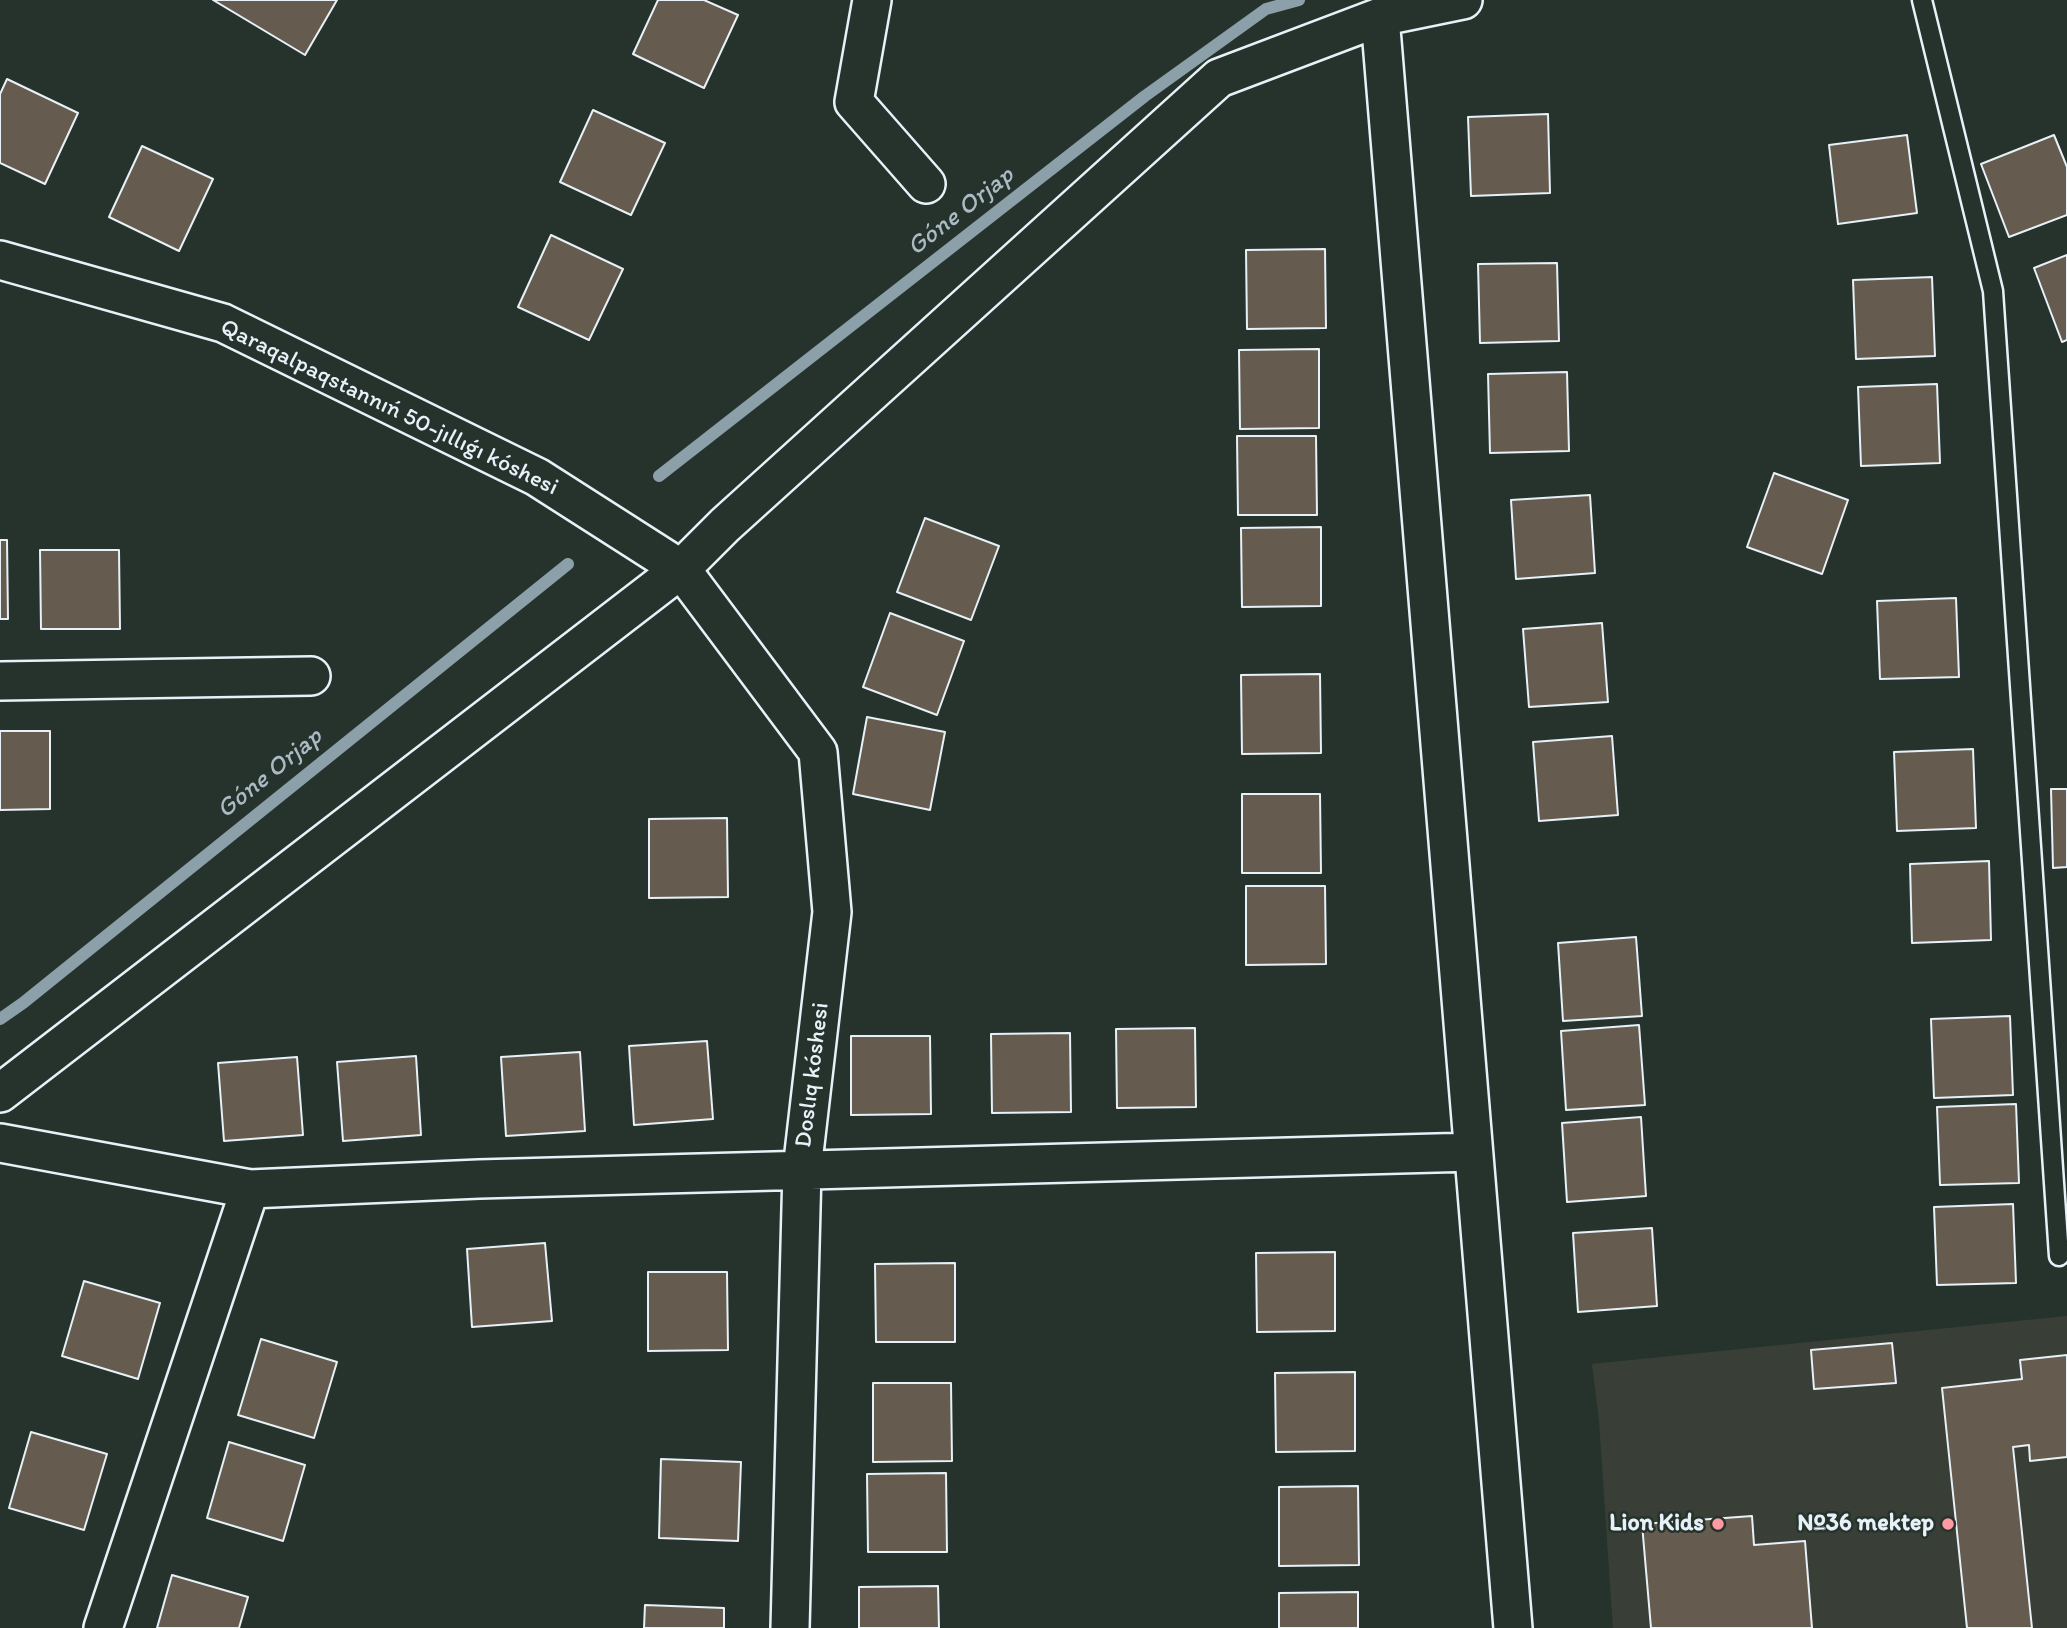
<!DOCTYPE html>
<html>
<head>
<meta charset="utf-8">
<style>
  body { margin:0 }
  canvas { display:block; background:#26332d }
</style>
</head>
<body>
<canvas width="2067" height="1628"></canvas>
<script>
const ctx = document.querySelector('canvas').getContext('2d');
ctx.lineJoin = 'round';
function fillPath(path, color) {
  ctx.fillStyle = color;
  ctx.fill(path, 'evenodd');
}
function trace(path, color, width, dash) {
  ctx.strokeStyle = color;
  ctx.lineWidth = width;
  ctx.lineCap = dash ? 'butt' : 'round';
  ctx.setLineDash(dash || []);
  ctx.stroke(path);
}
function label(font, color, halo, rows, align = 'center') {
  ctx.font = font + ' Itim,sans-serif';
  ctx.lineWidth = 5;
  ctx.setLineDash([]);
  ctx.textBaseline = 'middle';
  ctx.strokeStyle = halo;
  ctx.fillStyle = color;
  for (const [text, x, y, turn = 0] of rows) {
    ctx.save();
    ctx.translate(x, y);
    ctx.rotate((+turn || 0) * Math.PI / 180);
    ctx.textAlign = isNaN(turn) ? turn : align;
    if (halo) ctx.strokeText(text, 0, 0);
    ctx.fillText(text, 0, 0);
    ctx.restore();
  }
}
const built = new Path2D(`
  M2067,1316V1628H1613L1599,1420L1592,1364Z`);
const stream = new Path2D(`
  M659,476L1145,96L1266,9L1299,0
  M0,1019L23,1003L568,564`);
const building = new Path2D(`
  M213,0H337L305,55Z
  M658,0H704L738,15L704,88L633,54Z
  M7,79L78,113L45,184L0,163V94Z
  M593,110L665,143L631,215L560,182Z
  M1548,114L1550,193L1471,196L1468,117Z
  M1907,135L1917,213L1838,224L1829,145Z
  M2054,135L2067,167V215L2009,237L1981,164Z
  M142,146L213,179L179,251L109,217Z
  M551,235L623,269L589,340L518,307Z
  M1325,249L1326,328L1247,329L1246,250Z
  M2067,255V340L2062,342L2034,268Z
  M1557,263L1559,341L1480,343L1478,264Z
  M1932,277L1935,356L1856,359L1853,280Z
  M1319,349V428L1240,429L1239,350Z
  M1567,372L1569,451L1490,453L1488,374Z
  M1937,384L1940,463L1861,466L1858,387Z
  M1237,436H1316L1317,515H1238Z
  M1774,473L1848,500L1822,574L1747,547Z
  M1590,495L1595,573L1516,579L1511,500Z
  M925,518L999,546L971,620L897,592Z
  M1321,527V606L1242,607L1241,528Z
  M0,540H7L8,619H0Z
  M40,550H119L120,629H41Z
  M1956,598L1959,677L1880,679L1877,601Z
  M890,613L964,641L937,715L863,687Z
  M1602,623L1608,702L1529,707L1523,629Z
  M1320,674L1321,753L1242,754L1241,675Z
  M867,717L945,732L930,810L853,794Z
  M0,731H50V809L0,810Z
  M1612,736L1618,815L1539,821L1533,742Z
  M1973,749L1976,828L1897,831L1894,752Z
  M2051,789H2067V867L2053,868Z
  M1242,794H1320L1321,873H1242Z
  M727,818L728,897L649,898V819Z
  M1989,861L1991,940L1912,943L1910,864Z
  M1246,886H1325L1326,964L1246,965Z
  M1636,937L1642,1016L1563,1021L1558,943Z
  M2010,1016L2013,1095L1934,1098L1931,1019Z
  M1639,1025L1645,1105L1566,1110L1561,1031Z
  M1195,1028L1196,1107L1117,1108L1116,1029Z
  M1070,1033L1071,1112L992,1113L991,1034Z
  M851,1036H930L931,1114L851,1115Z
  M707,1041L713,1119L634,1125L629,1046Z
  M580,1052L585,1131L506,1136L501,1057Z
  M416,1056L421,1135L343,1141L337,1062Z
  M297,1057L303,1135L224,1141L218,1063Z
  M2016,1104L2019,1183L1940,1185L1937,1107Z
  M1641,1117L1646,1196L1567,1202L1562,1123Z
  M2013,1204L2016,1283L1937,1285L1934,1207Z
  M1652,1228L1657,1306L1578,1312L1573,1233Z
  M545,1243L552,1321L472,1327L467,1249Z
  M1335,1252V1331L1257,1332L1256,1253Z
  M955,1263V1342H876L875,1264Z
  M648,1272H727L728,1350L648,1351Z
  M84,1281L160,1303L138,1379L62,1356Z
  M261,1339L337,1362L314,1438L238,1415Z
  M1892,1343L1896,1383L1814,1389L1811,1350Z
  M2067,1355V1457L2030,1461L2029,1445L2013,1447L2032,1628H1967L1942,1388L2022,1379L2020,1360Z
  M1355,1372V1451L1276,1452L1275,1373Z
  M873,1383H951L952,1461L873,1462Z
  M31,1432L107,1454L84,1530L9,1508Z
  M229,1442L305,1465L283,1541L207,1518Z
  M661,1459L741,1462L738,1541L659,1538Z
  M946,1473L947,1552H868L867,1474Z
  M1358,1486L1359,1565L1279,1566V1487Z
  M1752,1516L1754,1545L1805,1541L1812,1628H1651L1642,1524Z
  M172,1575L248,1597L239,1628H157Z
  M938,1586L939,1628H859V1587Z
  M1358,1592V1628H1279V1593Z
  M645,1605L724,1608V1628H644Z`);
const lane = new Path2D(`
  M1922,0L1993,291L2059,1256`);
const street = new Path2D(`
  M872,0L854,102L926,184
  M1380,17L1513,1628
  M0,260L223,323L537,477L681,569L818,752L832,912L802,1170L790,1628
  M0,681L311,676
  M0,1093L681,569L725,525L1219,78L1380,17L1463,0
  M0,1143L250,1189L479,1179L1473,1152
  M103,1628L250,1189`);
const markers = [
  [1718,1524,7,"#ff9aa2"],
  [1948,1524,7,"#ff9aa2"]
];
const streetNames = [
  ["Qaraqalpaqstannıń 50-jıllıǵı kóshesi",389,408,26],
  ["Doslıq kóshesi",813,1075,-83]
];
const poiNames = [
  ["Lion Kids",1704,1524],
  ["№36 mektep",1934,1524]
];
const waterNames = [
  ["Góne Orjap",961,212,-38],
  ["Góne Orjap",270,774,-39]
];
fillPath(built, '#393f37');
trace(stream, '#8ca0a9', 12);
fillPath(building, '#655c4f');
trace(building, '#e8f1f8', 2);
trace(lane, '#e8f1f8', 23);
trace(street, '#e8f1f8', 42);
trace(lane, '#26332d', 18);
trace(street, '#26332d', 37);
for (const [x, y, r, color] of markers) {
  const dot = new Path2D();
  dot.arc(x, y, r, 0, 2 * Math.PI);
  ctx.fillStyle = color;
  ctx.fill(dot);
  trace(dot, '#26332d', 2.5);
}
label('24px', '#e8f1f8', '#26332d', streetNames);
label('bold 24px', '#e8f1f8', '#26332d', poiNames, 'right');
label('italic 26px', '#abbbc3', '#26332d', waterNames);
</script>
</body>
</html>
